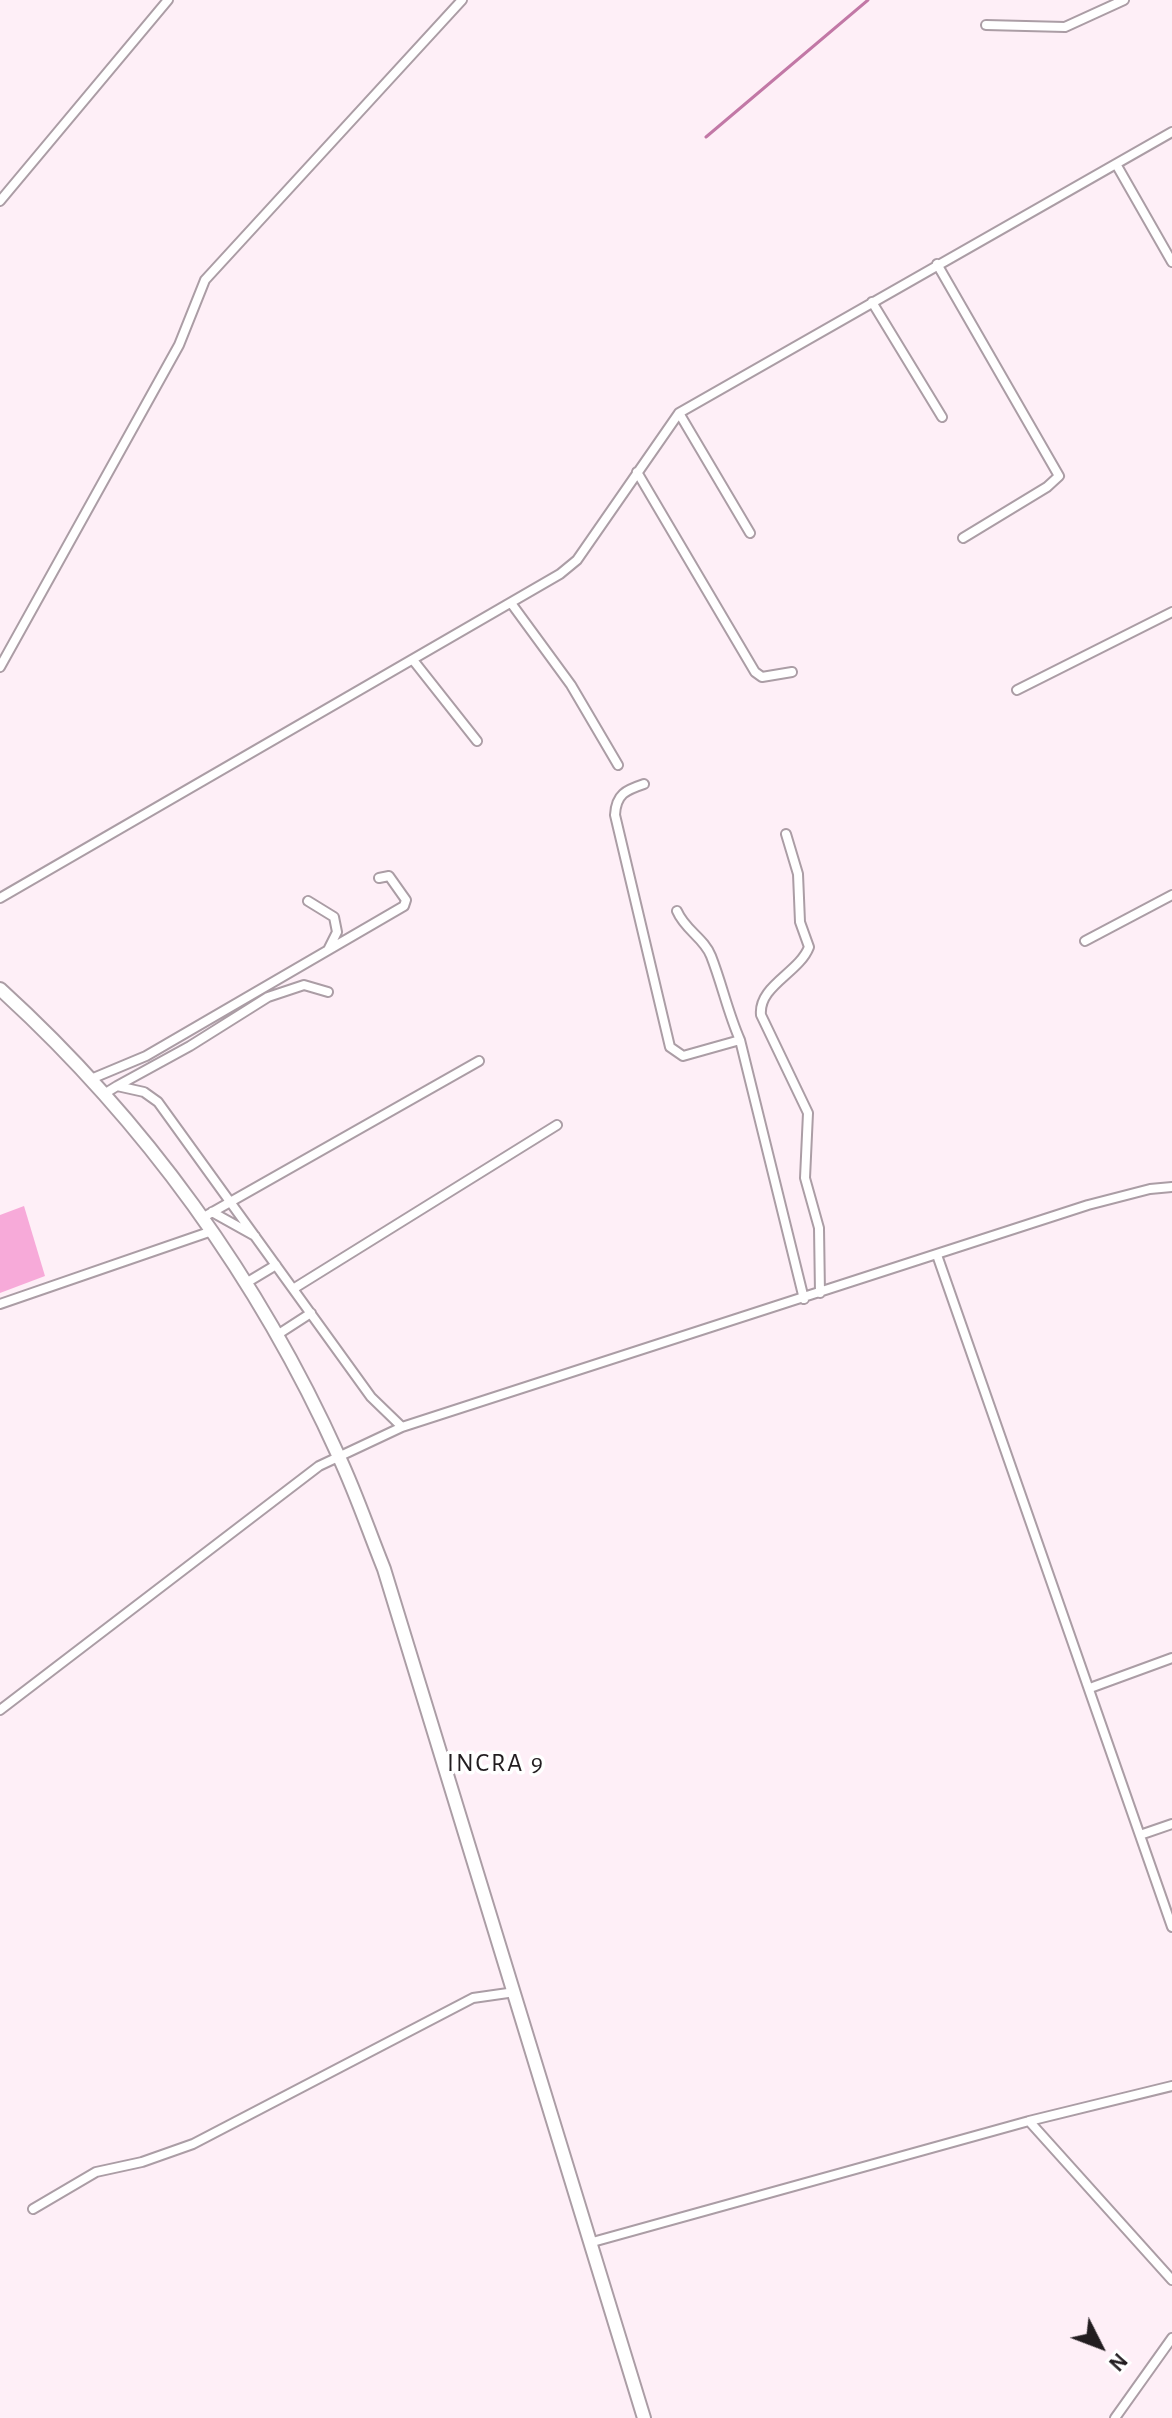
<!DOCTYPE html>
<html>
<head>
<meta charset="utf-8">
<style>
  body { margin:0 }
  #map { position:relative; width:1172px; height:2418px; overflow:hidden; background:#feeff7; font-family:"Alegreya Sans",sans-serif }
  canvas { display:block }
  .north { position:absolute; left:1060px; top:2306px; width:80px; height:80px; -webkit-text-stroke:6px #fff; paint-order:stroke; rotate:132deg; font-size:22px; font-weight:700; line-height:32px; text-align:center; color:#221d20 }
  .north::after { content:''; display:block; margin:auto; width:28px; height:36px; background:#221d20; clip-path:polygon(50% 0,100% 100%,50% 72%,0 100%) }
</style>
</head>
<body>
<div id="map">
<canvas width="1172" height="2418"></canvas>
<div class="north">N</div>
</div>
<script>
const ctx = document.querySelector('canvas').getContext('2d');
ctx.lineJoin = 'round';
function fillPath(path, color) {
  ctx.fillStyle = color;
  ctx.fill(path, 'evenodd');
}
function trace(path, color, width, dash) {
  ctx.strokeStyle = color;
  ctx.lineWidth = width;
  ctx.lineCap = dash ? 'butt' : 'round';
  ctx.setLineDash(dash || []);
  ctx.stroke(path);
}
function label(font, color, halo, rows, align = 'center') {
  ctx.font = font + ' "Alegreya Sans",sans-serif';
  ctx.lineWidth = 7;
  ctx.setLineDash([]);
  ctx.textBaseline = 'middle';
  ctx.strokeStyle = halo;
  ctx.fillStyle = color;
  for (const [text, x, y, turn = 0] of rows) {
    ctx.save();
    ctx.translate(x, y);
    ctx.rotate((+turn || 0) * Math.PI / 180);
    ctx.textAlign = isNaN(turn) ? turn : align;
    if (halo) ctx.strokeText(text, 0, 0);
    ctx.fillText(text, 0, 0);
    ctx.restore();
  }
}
const green = new Path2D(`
  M24,1206L45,1276L0,1293V1215Z`);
const stream = new Path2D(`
  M706,137L868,0`);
const street = new Path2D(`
  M986,25L1065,27L1124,0
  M1116,164L1172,262
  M0,201L168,0
  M937,264L1059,476L1047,487L963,538
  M872,302L942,417
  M679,413L750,533
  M637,472L755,672L762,677L792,672
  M511,603L571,685L618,765
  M413,660L477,741
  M0,667L179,345L205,280L462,0
  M1017,690L1172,612
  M644,784C626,790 616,794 615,815L670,1047L683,1056L740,1040
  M786,834L798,874L800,922L809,947C799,973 758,986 761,1015L808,1113L805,1178L819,1228L820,1293
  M0,898L560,574L577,560L679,413L1172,132
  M308,901L334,917L337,932L328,950
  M677,911C685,930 704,938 711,956C722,984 728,1013 740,1040L804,1299
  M1085,941L1172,895
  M91,1079L146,1056L404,906L406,900L389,876L379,878
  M117,1086L190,1046L268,997L304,985L328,992
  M104,1094L117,1086L144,1092L158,1102L371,1397L402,1427
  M212,1212L255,1236
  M202,1218L479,1061
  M937,1255L1172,1927
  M246,1283L276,1265
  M293,1289L557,1125
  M0,1304L212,1231
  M277,1335L311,1313
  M1090,1688L1172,1658
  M0,1710L319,1466L402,1427L1088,1205L1150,1189L1172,1187
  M1140,1835L1172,1824
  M1029,2121L1172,2280
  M33,2209L96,2172L142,2162L193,2144L473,1998L515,1992
  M589,2243L1029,2121L1172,2086
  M1115,2418L1172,2338`);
const secondary = new Path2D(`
  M0,989C144,1120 259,1279 339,1457C356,1493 369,1532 384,1569L644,2418`);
const neighbourhoodNames = [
  ["INCRA 9",496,1763]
];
fillPath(green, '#f7aad9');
trace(stream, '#c278a6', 3);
trace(street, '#ab9da5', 12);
trace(secondary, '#ab9da5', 16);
trace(street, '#fff', 8);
trace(secondary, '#fff', 12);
ctx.letterSpacing = '2px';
label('26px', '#221d20', '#fff', neighbourhoodNames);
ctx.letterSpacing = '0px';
</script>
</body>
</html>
